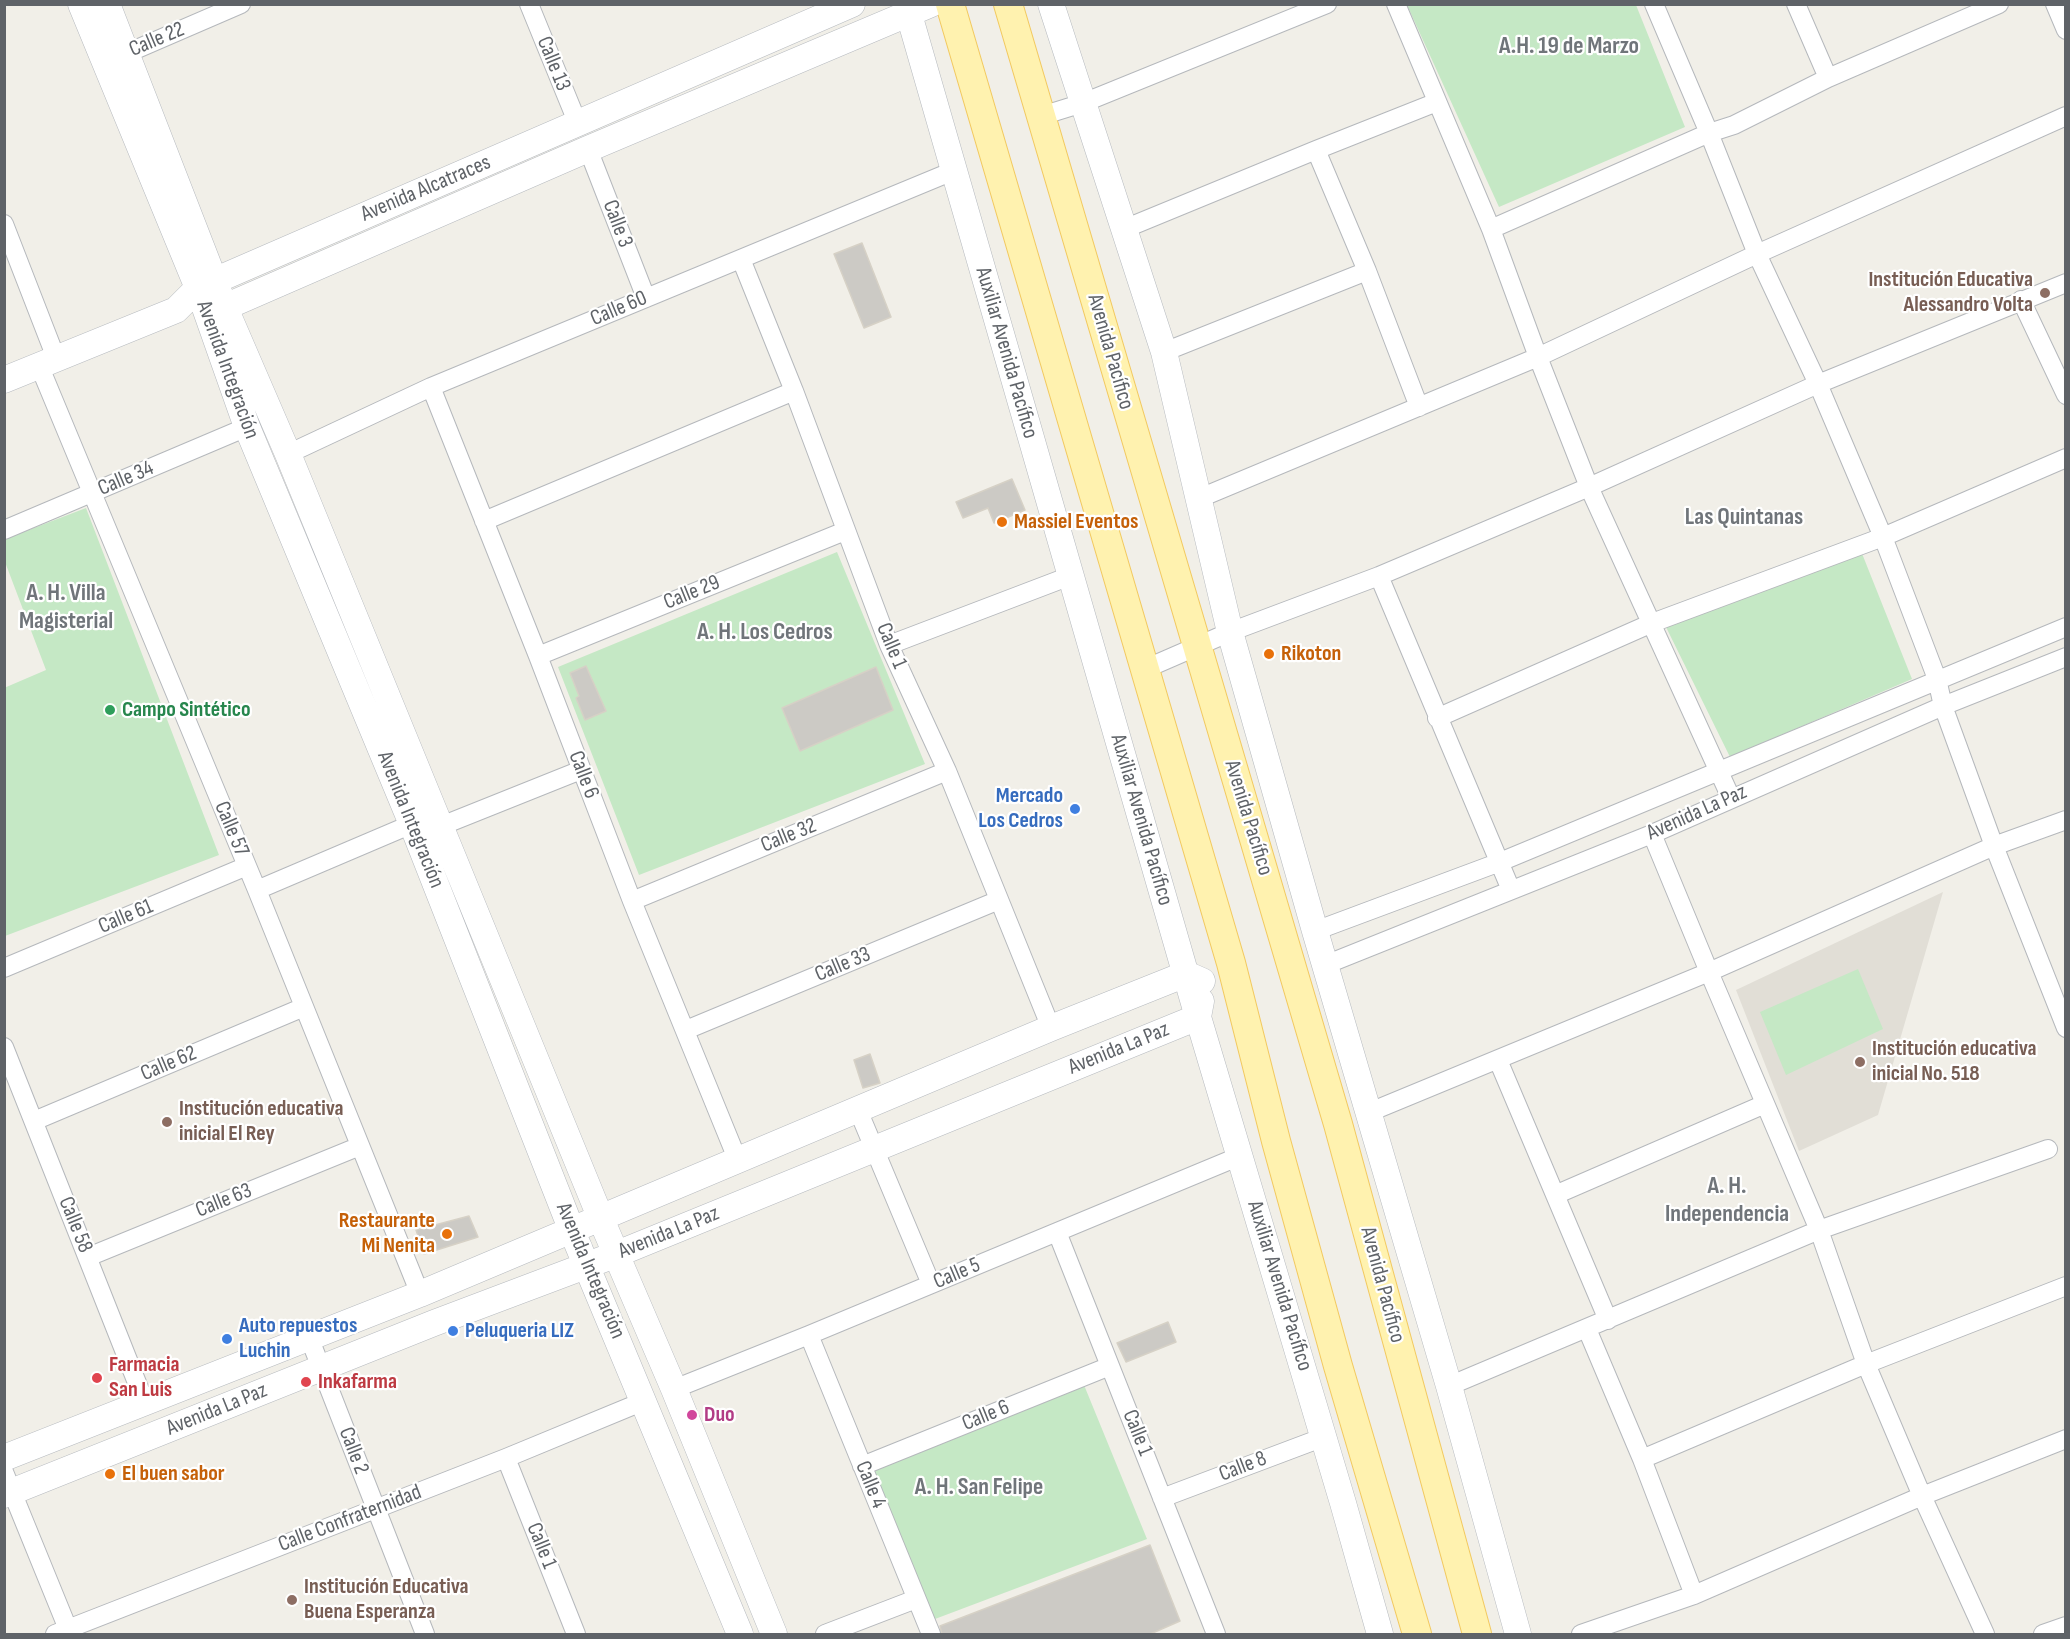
<!DOCTYPE html>
<html>
<head>
<meta charset="utf-8">
<style>
  body { margin:0 }
  #map { position:relative; width:2070px; height:1639px; overflow:hidden; background:#f1efe8; font-family:"Sofia Sans Condensed",sans-serif }
  canvas { display:block }
  .frame { position:absolute; inset:0; border:6px solid #5f6368; pointer-events:none }
</style>
</head>
<body>
<div id="map">
<canvas width="2070" height="1639"></canvas>
<div class="frame"></div>
</div>
<script>
const ctx = document.querySelector('canvas').getContext('2d');
ctx.lineJoin = 'round';
function fillPath(path, color) {
  ctx.fillStyle = color;
  ctx.fill(path, 'evenodd');
}
function trace(path, color, width, dash) {
  ctx.strokeStyle = color;
  ctx.lineWidth = width;
  ctx.lineCap = dash ? 'butt' : 'round';
  ctx.setLineDash(dash || []);
  ctx.stroke(path);
}
function label(font, color, halo, rows, align = 'center') {
  ctx.font = font + ' "Sofia Sans Condensed",sans-serif';
  ctx.lineWidth = 4.5;
  ctx.setLineDash([]);
  ctx.textBaseline = 'middle';
  ctx.strokeStyle = halo;
  ctx.fillStyle = color;
  for (const [text, x, y, turn = 0] of rows) {
    ctx.save();
    ctx.translate(x, y);
    ctx.rotate((+turn || 0) * Math.PI / 180);
    ctx.textAlign = isNaN(turn) ? turn : align;
    if (halo) ctx.strokeText(text, 0, 0);
    ctx.fillText(text, 0, 0);
    ctx.restore();
  }
}
const education = new Path2D(`
  M1943,892L1878,1115L1799,1151L1736,990Z`);
const green = new Path2D(`
  M1407,5H1636L1685,127L1499,207Z
  M86,508L219,855L5,936L4,688L46,670L5,562V539Z
  M1859,546L1912,679L1730,757L1666,627Z
  M837,552L925,764L639,875L558,667Z
  M1858,969L1883,1029L1786,1075L1760,1012Z
  M1084,1385L1147,1539L935,1619L874,1471Z`);
const building = new Path2D(`
  M862,243L891,317L864,328L834,254Z
  M1012,479L1025,510L994,523L988,508L963,518L956,502Z
  M586,666L606,711L585,720L576,698L579,696L570,673Z
  M876,667L893,710L800,751L782,708Z
  M870,1054L880,1083L863,1088L854,1060Z
  M469,1216L478,1237L424,1254L416,1230Z
  M1168,1322L1176,1342L1126,1362L1117,1343Z
  M1150,1545L1180,1621L1148,1635H942L940,1626Z`);
const street = new Path2D(`
  M529,4L578,124
  M1396,4L1491,229L1538,357L1589,487L1731,798
  M1654,4L1709,133L1757,254L1818,384L1883,537L1937,679L1943,706L1994,846L2066,1028
  M1796,4L1828,78
  M2055,4L2066,30
  M116,58L241,4
  M1041,116L1083,103L1327,4
  M588,149L646,298
  M1316,150L1367,271L1419,407
  M4,224L56,358
  M1124,229L1316,150L1437,102
  M1491,229L1709,133L1734,125L1828,78L1999,4
  M741,259L794,391L889,645L947,771L1051,1028
  M2021,300L2066,395
  M1164,352L1367,271
  M39,365L257,890L420,1294
  M431,387L538,656L632,901L738,1161
  M288,454L431,387L953,171
  M1200,498L1538,357L1757,254L2066,116
  M484,521L794,391
  M4,530L247,427
  M1379,576L1511,890
  M889,645L1070,576
  M538,656L845,531
  M1145,669L1230,632L1379,576L1589,487L1818,384L2066,283
  M1437,718L1652,623L1883,537L2066,458
  M441,826L581,770
  M1652,834L1709,972L1819,1230L1866,1364L1922,1496L1985,1634
  M257,890L412,824
  M632,901L947,771
  M1315,931L1500,862L2066,627
  M1325,965L1652,834L1943,706L2066,657
  M4,968L247,866
  M686,1030L999,900
  M4,1047L145,1403
  M1498,1060L1608,1320
  M858,1110L931,1284
  M1370,1112L1709,972L1994,846L2066,820
  M34,1121L304,1007
  M1555,1195L1765,1104
  M1057,1232L1216,1634
  M88,1257L360,1146
  M1587,1329L1642,1459L1694,1595
  M809,1335L931,1634
  M309,1337L425,1634
  M1449,1386L1819,1230L2048,1149
  M674,1389L809,1335L1240,1156
  M506,1458L576,1634
  M1642,1459L1866,1364L2066,1286
  M862,1466L1110,1366
  M4,1472L70,1634
  M1162,1498L1324,1437
  M55,1634L506,1458L644,1401
  M825,1634L916,1599
  M1581,1634L1694,1595L1922,1496L2066,1439
  M2043,1634L2066,1626`);
const secondary = new Path2D(`
  M81,4L198,288L247,427L412,824L572,1231L740,1634
  M107,4L225,308L288,454L601,1219L674,1389L774,1634
  M906,4L1198,1017L1343,1503L1380,1634
  M1051,4L1164,352L1230,632L1315,931L1449,1386L1518,1634
  M209,314L588,149L931,4
  M4,380L176,310L198,288L852,4
  M4,1458L420,1294L1051,1028L1186,974L1202,981
  M4,1495L434,1323L617,1254L1198,1017L1201,1001`);
const primary = new Path2D(`
  M950,4L1231,963L1276,1141L1338,1366L1417,1634
  M1008,4L1338,1124L1477,1634`);
const markers = [
  [2045,293,6,"#8d6e63"],
  [1002,522,6,"#e8710a"],
  [1269,654,6,"#e8710a"],
  [110,710,6,"#2e9e5b"],
  [1075,809,6,"#3f7fe0"],
  [1860,1062,6,"#8d6e63"],
  [167,1122,6,"#8d6e63"],
  [447,1234,6,"#e8710a"],
  [453,1331,6,"#3f7fe0"],
  [227,1339,6,"#3f7fe0"],
  [97,1378,6,"#e0444e"],
  [306,1382,6,"#e0444e"],
  [692,1415,6,"#d1479c"],
  [110,1474,6,"#e8710a"],
  [292,1600,6,"#8d6e63"]
];
const streetNames = [
  ["Calle 22",157,40,-23],
  ["Calle 13",553,64,68],
  ["Avenida Alcatraces",426,189,-23],
  ["Calle 3",617,224,69],
  ["Calle 60",619,309,-23],
  ["Avenida Pacífico",1110,352,74],
  ["Auxiliar Avenida Pacífico",1006,353,74],
  ["Avenida Integración",227,370,70],
  ["Calle 34",126,479,-23],
  ["Calle 29",692,593,-22],
  ["Calle 1",891,646,67],
  ["Calle 6",583,775,69],
  ["Avenida La Paz",1697,813,-24],
  ["Avenida Pacífico",1248,818,73],
  ["Avenida Integración",410,820,68],
  ["Auxiliar Avenida Pacífico",1141,820,74],
  ["Calle 57",231,829,67],
  ["Calle 32",789,836,-22],
  ["Calle 61",126,917,-23],
  ["Calle 33",843,965,-23],
  ["Avenida La Paz",1119,1049,-22],
  ["Calle 62",169,1064,-23],
  ["Calle 63",224,1201,-22],
  ["Calle 58",75,1225,68],
  ["Avenida La Paz",669,1233,-22],
  ["Avenida Integración",590,1271,67],
  ["Calle 5",957,1274,-23],
  ["Avenida Pacífico",1382,1285,75],
  ["Auxiliar Avenida Pacífico",1279,1286,73],
  ["Avenida La Paz",217,1410,-22],
  ["Calle 6",986,1416,-22],
  ["Calle 1",1137,1433,68],
  ["Calle 2",353,1451,69],
  ["Calle 8",1243,1467,-21],
  ["Calle 4",870,1485,68],
  ["Calle Confraternidad",350,1519,-21],
  ["Calle 1",541,1546,68]
];
const educationNames = [
  ["Institución Educativa",2033,280,"right"],
  ["Alessandro Volta",2033,305,"right"],
  ["Institución educativa",1872,1049],
  ["inicial No. 518",1872,1074],
  ["Institución educativa",179,1109],
  ["inicial El Rey",179,1134],
  ["Institución Educativa",304,1587],
  ["Buena Esperanza",304,1612]
];
const foodNames = [
  ["Massiel Eventos",1014,522],
  ["Rikoton",1281,654],
  ["Restaurante",435,1221,"right"],
  ["Mi Nenita",435,1246,"right"],
  ["El buen sabor",122,1474]
];
const leisureNames = [
  ["Campo Sintético",122,710]
];
const shopNames = [
  ["Mercado",1063,796,"right"],
  ["Los Cedros",1063,821,"right"],
  ["Auto repuestos",239,1326],
  ["Luchin",239,1351],
  ["Peluqueria LIZ",465,1331]
];
const healthNames = [
  ["Farmacia",109,1365],
  ["San Luis",109,1390],
  ["Inkafarma",318,1382]
];
const hotelNames = [
  ["Duo",704,1415]
];
const neighbourhoodNames = [
  ["A.H. 19 de Marzo",1569,47],
  ["Las Quintanas",1744,518],
  ["A. H. Villa",66,594],
  ["Magisterial",66,622],
  ["A. H. Los Cedros",765,633],
  ["A. H.",1727,1187],
  ["Independencia",1727,1215],
  ["A. H. San Felipe",979,1488]
];
fillPath(education, '#e1ded6');
fillPath(green, '#c5e8c5');
fillPath(building, '#cccac5');
trace(building, '#d6d1c6', 1.5);
trace(street, '#b5b8bc', 20);
trace(secondary, '#b6babf', 27);
trace(primary, '#f2c960', 30);
trace(street, '#fff', 18);
trace(secondary, '#fff', 26);
trace(primary, '#fff2af', 28);
for (const [x, y, r, color] of markers) {
  const dot = new Path2D();
  dot.arc(x, y, r, 0, 2 * Math.PI);
  ctx.fillStyle = color;
  ctx.fill(dot);
  trace(dot, '#fff', 2);
}
label('22px', '#5f6368', '#fff', streetNames);
label('bold 22px', '#785e54', '#fff', educationNames, 'left');
label('bold 22px', '#c56008', '#fff', foodNames, 'left');
label('bold 22px', '#27864d', '#fff', leisureNames, 'left');
label('bold 22px', '#366cbe', '#fff', shopNames, 'left');
label('bold 22px', '#be3a42', '#fff', healthNames, 'left');
label('bold 22px', '#b23c85', '#fff', hotelNames, 'left');
label('bold 24px', '#70757a', '#fff', neighbourhoodNames);
</script>
</body>
</html>
